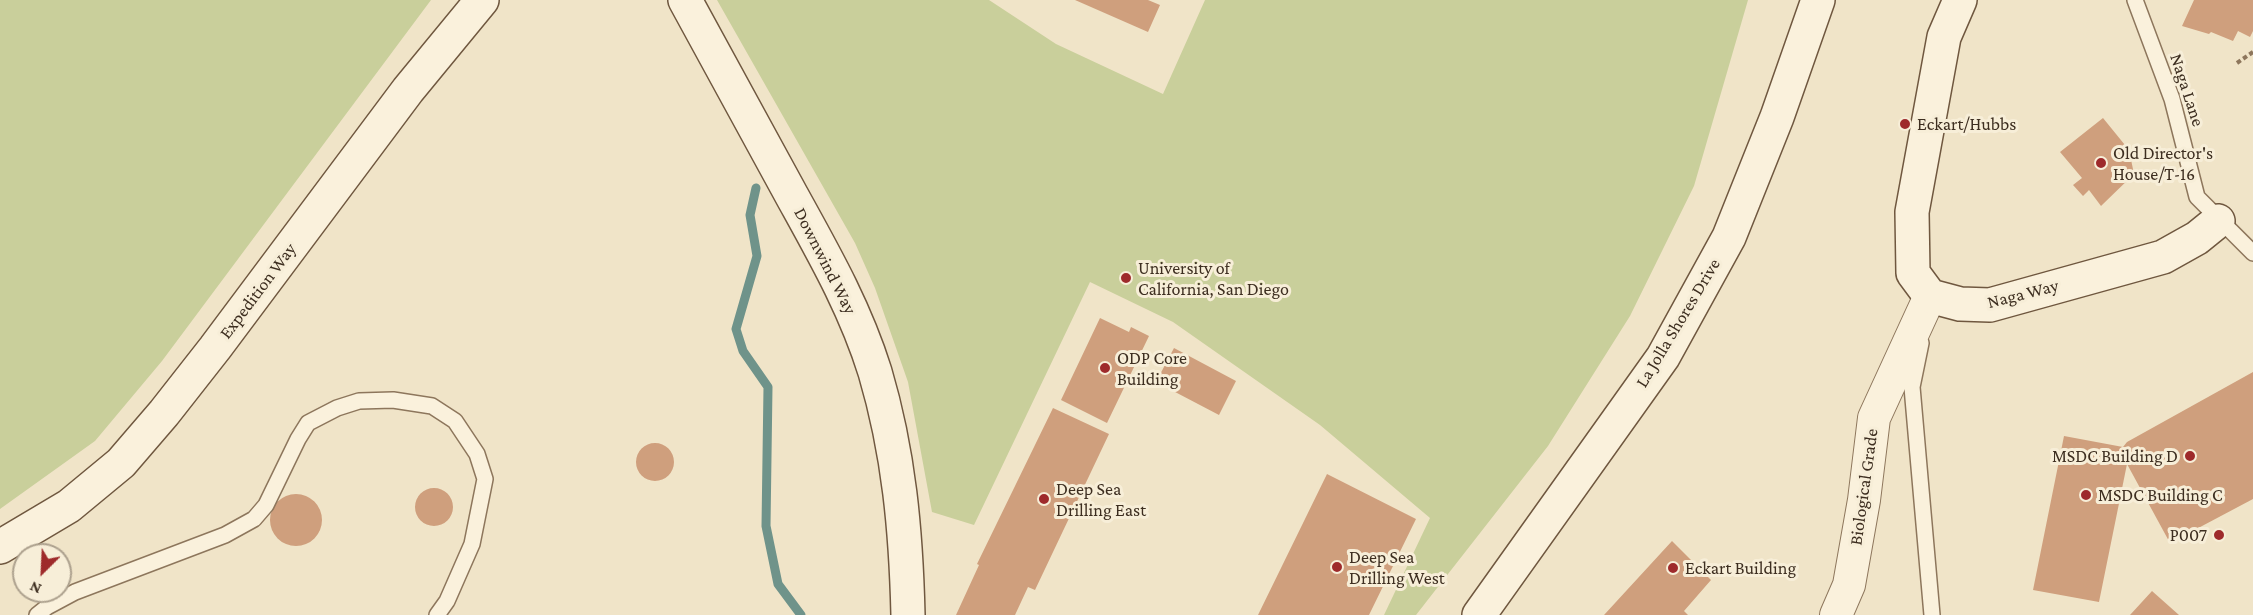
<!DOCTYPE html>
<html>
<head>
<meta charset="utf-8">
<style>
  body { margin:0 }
  #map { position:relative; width:2253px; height:615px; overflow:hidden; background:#f0e4c8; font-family:"Crimson Pro",serif }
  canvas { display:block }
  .north { position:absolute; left:12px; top:543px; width:60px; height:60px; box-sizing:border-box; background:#f7eed8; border:2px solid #ada18e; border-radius:50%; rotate:204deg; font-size:16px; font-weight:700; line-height:24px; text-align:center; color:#3d2e20 }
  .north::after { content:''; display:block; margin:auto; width:21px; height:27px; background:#9e2a2b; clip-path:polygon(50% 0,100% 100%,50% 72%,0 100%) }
</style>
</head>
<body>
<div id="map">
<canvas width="2253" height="615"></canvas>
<div class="north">N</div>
</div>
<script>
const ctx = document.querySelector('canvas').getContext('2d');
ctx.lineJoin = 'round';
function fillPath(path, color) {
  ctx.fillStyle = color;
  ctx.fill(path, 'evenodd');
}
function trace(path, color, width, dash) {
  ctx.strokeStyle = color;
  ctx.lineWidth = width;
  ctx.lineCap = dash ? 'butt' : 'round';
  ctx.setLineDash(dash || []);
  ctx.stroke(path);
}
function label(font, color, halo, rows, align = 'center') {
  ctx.font = font + ' "Crimson Pro",serif';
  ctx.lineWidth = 6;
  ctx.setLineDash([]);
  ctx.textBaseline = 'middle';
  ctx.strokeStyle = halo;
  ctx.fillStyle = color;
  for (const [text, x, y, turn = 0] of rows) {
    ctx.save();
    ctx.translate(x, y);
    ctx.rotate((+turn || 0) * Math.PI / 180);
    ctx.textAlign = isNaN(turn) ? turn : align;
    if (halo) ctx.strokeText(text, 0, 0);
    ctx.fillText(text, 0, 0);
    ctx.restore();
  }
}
const green = new Path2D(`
  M0,0H431L162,361L95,441L0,509Z
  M717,0H989L1056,44L1163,94L1205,0H1748L1694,186L1630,316L1548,446L1416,615H1384L1430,518L1320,425L1173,322L1090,282L974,525L932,512L908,382L875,288L855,243Z`);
const stream = new Path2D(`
  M756,188L750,215L757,256L736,329L743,351L768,387L766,526L778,584L801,615`);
const building = new Path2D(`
  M1075,0H1148L1160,5L1148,32Z
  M2194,0H2253V31L2250,37L2238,31L2233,41L2211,32L2209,34L2182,26Z
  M2103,118L2129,150L2134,174L2101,206L2089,190L2083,196L2073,185L2082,178L2060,152Z
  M1100,318L1129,332L1131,327L1149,336L1107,423L1061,400Z
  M1174,348L1236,381L1219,415L1156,382Z
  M2253,372V499L2170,543L2127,464L2099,602L2033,590L2064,436L2123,447L2127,442Z
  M1053,408L1109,434L1035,590L1028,587L1015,615H956L979,565L977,564Z
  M636 462a19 19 0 1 1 38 0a19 19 0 1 1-38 0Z
  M1327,474L1416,519L1369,615H1258Z
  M415 507a19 19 0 1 1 38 0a19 19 0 1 1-38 0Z
  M270 520a26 26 0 1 1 52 0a26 26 0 1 1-52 0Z
  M1672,541L1711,580L1684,611L1688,615H1604Z
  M2152,591L2179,615H2130Z`);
const path = new Path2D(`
  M2237,63L2253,52`);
const lane = new Path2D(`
  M2135,0L2172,99L2197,197L2253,253
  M1921,343L1912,387L1932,615
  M37,615L47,607L75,592L225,535L254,519L266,505L298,439L308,423L337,408L359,401L393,400L432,406L455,421L477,454L485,479L472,544L447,601L437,615`);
const street = new Path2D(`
  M1836,615L1849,585L1864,500L1874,418L1930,296`);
const secondary = new Path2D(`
  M685,0C720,65 756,130 792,196C824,254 855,308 875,372C899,453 906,531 908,615
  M1960,0L1944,37L1912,212L1913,273L1930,296L1960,304L1990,305L2163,257L2197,238L2218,221
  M0,547L69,506L121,463L164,413L215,348L408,90L482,0
  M1479,615L1663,357L1729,237L1777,117L1818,0`);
const markers = [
  [1905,124,6,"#9e2a2b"],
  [2101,163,6,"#9e2a2b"],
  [1126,278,6,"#9e2a2b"],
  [1105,368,6,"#9e2a2b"],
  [2190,456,6,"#9e2a2b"],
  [2086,495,6,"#9e2a2b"],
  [1044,499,6,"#9e2a2b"],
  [2219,535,6,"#9e2a2b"],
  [1337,567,6,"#9e2a2b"],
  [1673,568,6,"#9e2a2b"]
];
const streetNames = [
  ["Naga Lane",2187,90,72],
  ["Downwind Way",825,261,63],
  ["Expedition Way",258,291,-53],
  ["Naga Way",2023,294,-14],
  ["La Jolla Shores Drive",1678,323,-59],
  ["Biological Grade",1864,487,-82]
];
const poiNames = [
  ["Eckart/Hubbs",1917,124],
  ["Old Director's",2113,153],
  ["House/T-16",2113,174],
  ["University of",1138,268],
  ["California, San Diego",1138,289],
  ["ODP Core",1117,358],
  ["Building",1117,379],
  ["MSDC Building D",2178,456,"right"],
  ["Deep Sea",1056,489],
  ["Drilling East",1056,510],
  ["MSDC Building C",2098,495],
  ["P007",2207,535,"right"],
  ["Deep Sea",1349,557],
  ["Drilling West",1349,578],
  ["Eckart Building",1685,568]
];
fillPath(green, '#c9cf9b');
trace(stream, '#6f938a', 9);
fillPath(building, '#cf9f7d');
trace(lane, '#8d765c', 18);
trace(street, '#8d765c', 34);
trace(secondary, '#6f573f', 36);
trace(path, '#8d765c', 4, [4.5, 3]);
trace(lane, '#faf1dc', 15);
trace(street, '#faf1dc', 32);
trace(secondary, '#faf1dc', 33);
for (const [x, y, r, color] of markers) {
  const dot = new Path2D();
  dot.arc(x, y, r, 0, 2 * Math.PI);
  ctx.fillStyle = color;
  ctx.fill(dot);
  trace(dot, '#f7eed8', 2);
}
label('18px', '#3d2e20', '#f7eed8', streetNames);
label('18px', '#3d2e20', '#f7eed8', poiNames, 'left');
</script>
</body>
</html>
